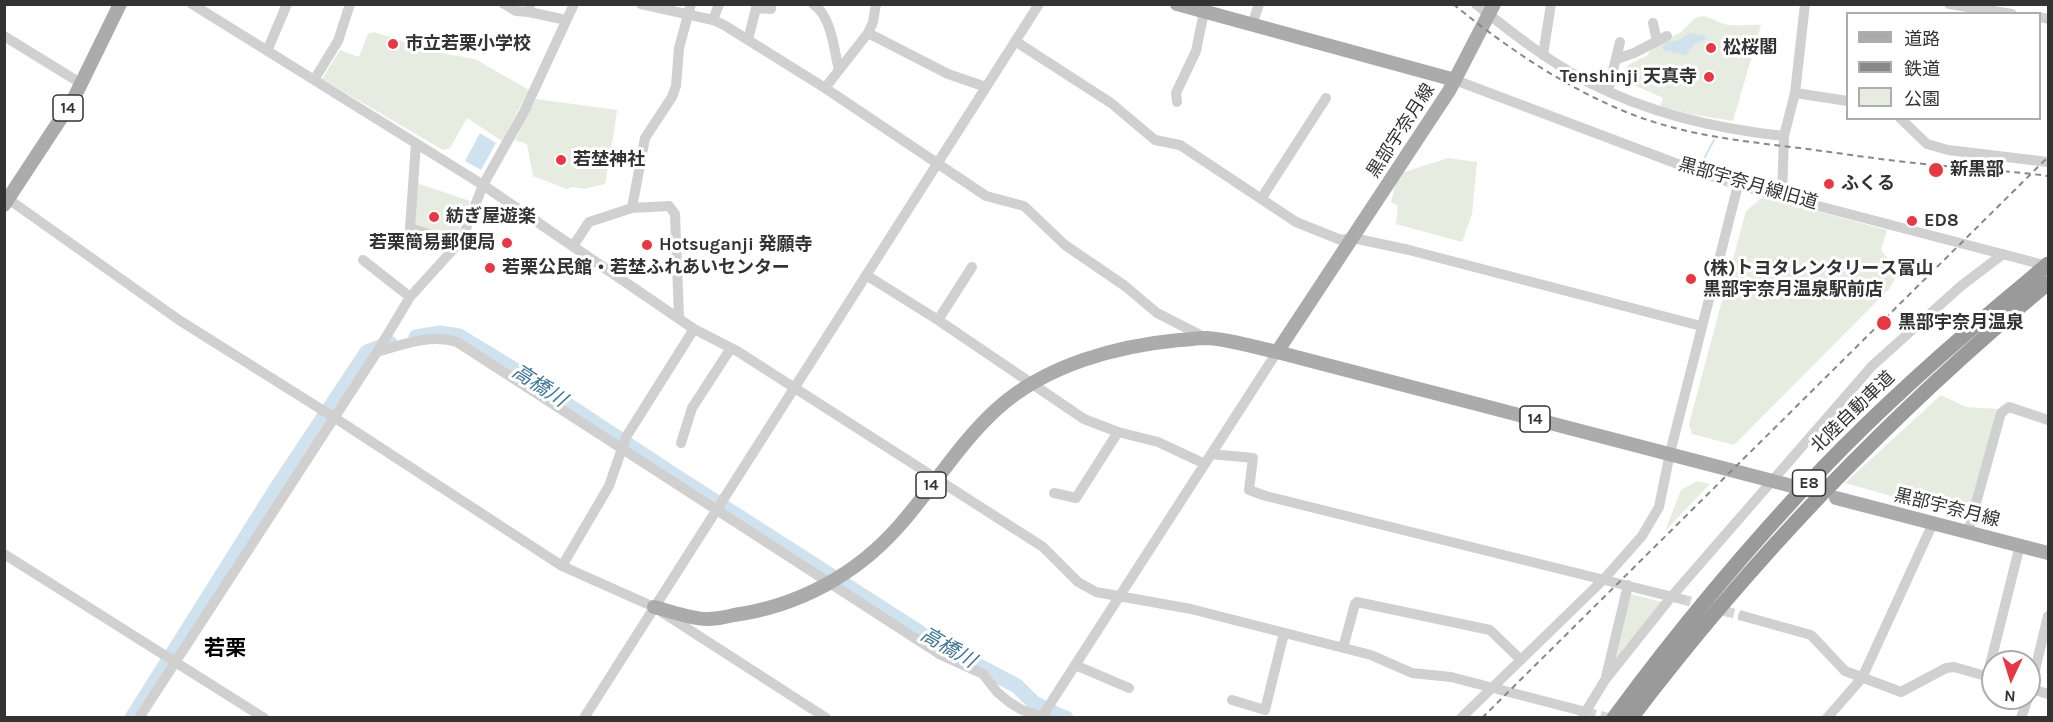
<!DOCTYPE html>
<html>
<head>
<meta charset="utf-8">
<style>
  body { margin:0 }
  #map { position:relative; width:2053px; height:722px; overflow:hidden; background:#fff; font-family:Karla,"Noto Sans JP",sans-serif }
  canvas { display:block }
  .frame { position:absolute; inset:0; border:6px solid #333; pointer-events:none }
  .legend { position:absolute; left:1846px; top:12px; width:195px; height:108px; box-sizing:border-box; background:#fff; border:2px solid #adadad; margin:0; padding:8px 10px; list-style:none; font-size:18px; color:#333 }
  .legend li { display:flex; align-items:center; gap:12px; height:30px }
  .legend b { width:30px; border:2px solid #adadad }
  .north { position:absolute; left:1981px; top:650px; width:60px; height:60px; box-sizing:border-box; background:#fff; border:2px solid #adadad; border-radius:50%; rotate:184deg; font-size:16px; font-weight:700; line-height:24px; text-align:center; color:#333 }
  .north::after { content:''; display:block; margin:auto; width:21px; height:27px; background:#e63946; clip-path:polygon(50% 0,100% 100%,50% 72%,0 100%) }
</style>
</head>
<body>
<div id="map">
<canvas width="2053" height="722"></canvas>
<div class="frame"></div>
<ul class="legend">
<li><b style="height:8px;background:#ababab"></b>道路</li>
<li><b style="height:8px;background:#888"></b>鉄道</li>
<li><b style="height:16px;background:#e6ecdf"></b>公園</li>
</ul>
<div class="north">N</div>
</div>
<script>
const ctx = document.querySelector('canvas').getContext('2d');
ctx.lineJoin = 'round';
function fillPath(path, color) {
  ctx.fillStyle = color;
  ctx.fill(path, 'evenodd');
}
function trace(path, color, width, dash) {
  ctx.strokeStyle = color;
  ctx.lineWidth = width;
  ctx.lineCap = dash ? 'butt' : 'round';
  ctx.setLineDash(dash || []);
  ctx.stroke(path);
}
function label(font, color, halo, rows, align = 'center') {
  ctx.font = font + ' Karla,"Noto Sans JP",sans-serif';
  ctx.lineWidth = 6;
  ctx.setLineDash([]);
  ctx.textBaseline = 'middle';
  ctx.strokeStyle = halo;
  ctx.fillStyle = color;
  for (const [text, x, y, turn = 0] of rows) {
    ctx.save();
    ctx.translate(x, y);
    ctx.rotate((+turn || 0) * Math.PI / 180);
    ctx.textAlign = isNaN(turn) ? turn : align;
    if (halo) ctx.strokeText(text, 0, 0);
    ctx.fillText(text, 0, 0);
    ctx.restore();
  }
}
const green = new Path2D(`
  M1702,16C1712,17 1721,25 1731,25C1741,26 1751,24 1761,25L1733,121L1690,114L1660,106L1663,98L1620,79L1628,65L1648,55L1651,48L1681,32L1695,18Z
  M374,32L436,52L475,59L529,90L502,141L467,118L450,148L443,150L322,79L340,50L359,57L368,34Z
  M536,99L617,110C614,135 609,159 605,184L584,189L572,187L567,189L533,176L527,144L515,140Z
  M1448,158L1477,162L1472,214L1462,242L1396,224L1398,206L1391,202L1398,174Z
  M417,183L470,201L455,239L414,226Z
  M1763,197L1887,230L1881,250L1899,272L1889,289L1734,445L1692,434L1689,424L1746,211Z
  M1941,395L1966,407L1998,409L1969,518L1845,483Z
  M1697,481L1710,484L1665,531L1681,490Z
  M1630,594L1662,602L1615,661Z`);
const water = new Path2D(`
  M1691,33L1706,36V39L1694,44L1686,55L1663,50V46L1668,42L1677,41Z
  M480,133L496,143L481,170L465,161Z`);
const stream = new Path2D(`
  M1701,164L1714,140`);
const river = new Path2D(`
  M416,337L440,333L459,336L515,370L671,473L941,646L1017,686L1034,703L1058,715L1066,718
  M132,718L276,489L367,352L390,343`);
const minorTunnel = new Path2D(`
  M1681,599L1743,616
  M1586,712L1608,718`);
const minor = new Path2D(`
  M192,4L483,185L694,329L737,351L1043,547L1078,582L1096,592L1191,609L1371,655L1412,673L1451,677L1586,712
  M504,4L516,11L529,12
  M530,4L529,12L566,20
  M641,4L713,20L724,25L825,88L986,196L1024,206L1065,245L1125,286L1157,313L1206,338
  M813,4C832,16 834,51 839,70
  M1476,4C1512,33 1549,62 1590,83C1651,114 1717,129 1784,136
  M1949,4L2012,14
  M2040,17L2048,19
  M713,20L719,4
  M1653,23L1657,41
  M1252,25L1259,4
  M868,33L873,22L876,4
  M4,36L82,84
  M748,40L756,8L771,9V4
  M1015,41L1111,103L1155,140L1180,145L1296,222L1341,240L1353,238L1409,250L1701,326
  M267,51L287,4
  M1543,55L1551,4
  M1617,59L1634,53L1667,36
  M314,80L338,41L350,4
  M1455,80L1683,166L1738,185L2048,266
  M825,88L868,33L948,74L986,87
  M1608,91L1620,42
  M1795,93L1848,101
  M1177,102L1176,93L1196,51L1204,12
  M1900,118L1927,144L1948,150L2048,162
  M416,143L410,228L458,244
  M4,196L179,320L335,418L562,566L654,607L826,718
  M1782,196L1784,136L1795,93L1805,4
  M1261,199L1326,98
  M632,208L669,206L675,214L679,317
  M573,246L589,222L632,208L645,138L672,97L676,86L679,48L691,4
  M363,260L410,297
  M866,275L938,320L972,267
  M938,320L1084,419L1118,432L1158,442L1205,464
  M377,352C403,344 431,334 457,342L941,655L983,674L997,692L1009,702L1022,710L1047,718
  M681,443L692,408L731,348
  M1211,454L1253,458L1249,490L1266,496L1681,599
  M1054,493L1076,498L1118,432
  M1968,532L2001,413L2009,407L2048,420
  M4,554L264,718
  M562,566L609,486L626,437L694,329
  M1743,616L1811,635L1845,671L1901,692L1946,668L1954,667L1993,678
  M1343,648L1355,604L1357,602L1490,630L1521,660
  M1075,665L1129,688
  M1606,677L1628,585
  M1987,677L2020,545
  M2029,688L2048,694
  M2029,695L2048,616
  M1232,700L1265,710L1284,633
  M1583,716L1605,680L1672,596L1872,366L1961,286L2003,254
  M139,718L377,352L410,297L458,244L463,236L483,185L524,112L574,4
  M584,718L1039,4
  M1041,718L1277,352
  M1461,718L1604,579L1642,536L1659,507L1670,453L1738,185
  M1827,718L1862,678L1933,523
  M2021,718L2028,698`);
const major = new Path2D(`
  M1177,4L1455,80
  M4,205L73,100L120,4
  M1277,352L1449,91L1494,4
  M1836,498L2048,553
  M654,607C671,611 690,619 707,619C716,619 726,617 734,615C798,606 856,575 899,526C933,488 959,443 998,408C1046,365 1116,346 1179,340C1187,340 1197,338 1206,338C1229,339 1254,347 1277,352L1792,486`);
const highway = new Path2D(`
  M1614,718C1678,631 1747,548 1822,469C1888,400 1960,337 2034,276
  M1631,718C1753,557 1893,412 2048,283`);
const rail = new Path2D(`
  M1453,4C1506,47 1563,86 1626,112C1682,135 1741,141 1800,148C1845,154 1890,161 1935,165C1973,169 2011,171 2048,176
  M1482,718L2048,157`);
const highwayBridge = new Path2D(`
  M2034,276L2048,264`);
const markers = [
  [393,44,6,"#e63946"],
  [1711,48,6,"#e63946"],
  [1709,77,6,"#e63946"],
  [561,160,6,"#e63946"],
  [1936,170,8,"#e63946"],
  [1829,184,6,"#e63946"],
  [434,217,6,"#e63946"],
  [1912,221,6,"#e63946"],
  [507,243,6,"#e63946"],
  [647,245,6,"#e63946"],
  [490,268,6,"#e63946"],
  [1691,279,6,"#e63946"],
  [1884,323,8,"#e63946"]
];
const shields = [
  [68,108,30],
  [1535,419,30],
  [1809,483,33],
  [931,485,30]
];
const shieldNames = [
  ["14",68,108],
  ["14",1535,419],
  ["E8",1809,483],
  ["14",931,485]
];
const poiNames = [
  ["市立若栗小学校",405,44],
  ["松桜閣",1723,48],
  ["Tenshinji 天真寺",1697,77,"right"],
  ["若埜神社",573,160],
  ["新黒部",1950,170],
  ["ふくる",1841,184],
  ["紡ぎ屋遊楽",446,217],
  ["ED8",1924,221],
  ["若栗簡易郵便局",495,243,"right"],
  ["Hotsuganji 発願寺",659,245],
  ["若栗公民館・若埜ふれあいセンター",502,268],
  ["(株)トヨタレンタリース富山",1703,269],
  ["黒部宇奈月温泉駅前店",1703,290],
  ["黒部宇奈月温泉",1898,323]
];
const streetNames = [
  ["黒部宇奈月線",1401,131,-57],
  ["黒部宇奈月線旧道",1748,184,16],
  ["北陸自動車道",1853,412,-44],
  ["黒部宇奈月線",1947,508,14]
];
const waterNames = [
  ["高橋川",539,386,33],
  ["高橋川",948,648,30]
];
const quarterNames = [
  ["若栗",225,649]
];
fillPath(green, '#e6ecdf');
fillPath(water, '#cfe2ee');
trace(stream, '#cfe2ee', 2);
trace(river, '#cfe2ee', 15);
trace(minorTunnel, '#d6d6d6', 10, [10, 5]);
trace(minor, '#d0d0d0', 10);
trace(major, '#ababab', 14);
trace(highway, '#9a9a9a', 15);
trace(rail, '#888', 2, [6, 4.5]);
trace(highwayBridge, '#9a9a9a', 15);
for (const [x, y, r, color] of markers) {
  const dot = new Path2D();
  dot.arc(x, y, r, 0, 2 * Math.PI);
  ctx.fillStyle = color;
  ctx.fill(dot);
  trace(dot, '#fff', 2);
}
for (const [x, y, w] of shields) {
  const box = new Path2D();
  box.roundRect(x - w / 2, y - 13, w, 26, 4.5);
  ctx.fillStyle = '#fff';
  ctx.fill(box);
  trace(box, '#333', 1.5);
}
label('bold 16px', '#333', null, shieldNames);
label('bold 18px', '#333', '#fff', poiNames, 'left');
label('18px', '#333', '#fff', streetNames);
label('italic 20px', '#3f7597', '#fff', waterNames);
label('bold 21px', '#000', '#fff', quarterNames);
</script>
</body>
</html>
